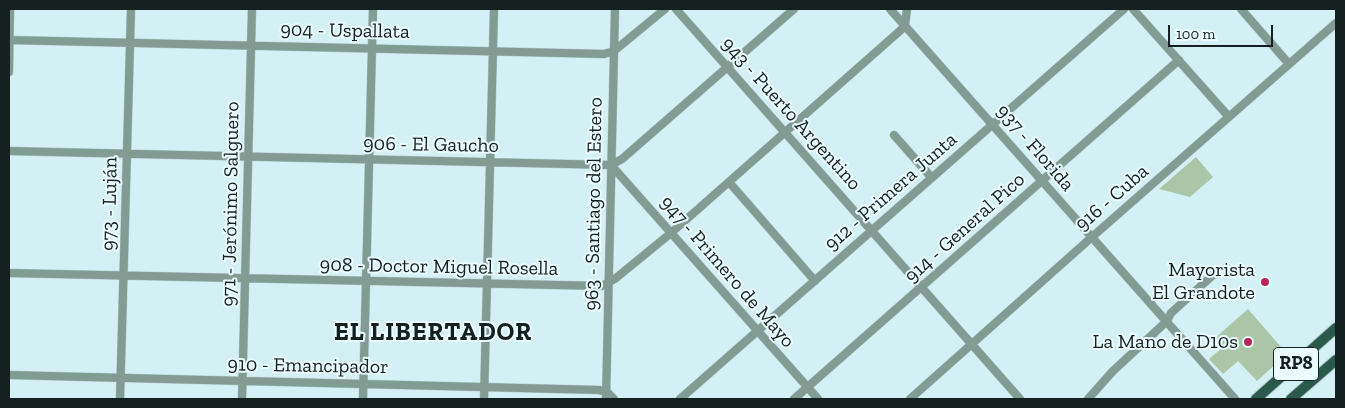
<!DOCTYPE html>
<html>
<head>
<meta charset="utf-8">
<style>
  body { margin:0 }
  #map { position:relative; width:1345px; height:408px; overflow:hidden; background:#d3f1f4; font-family:"Zilla Slab",serif }
  canvas { display:block }
  .frame { position:absolute; inset:0; border:10px solid #152021; pointer-events:none }
  .scale { position:absolute; left:1168px; top:25px; width:105px; height:22px; box-sizing:border-box; border:2px solid #152021; border-top:0; padding-left:6px; font-size:15px; line-height:18px; white-space:nowrap; color:#152021; -webkit-text-stroke:4px #eafcfe; paint-order:stroke }
</style>
</head>
<body>
<div id="map">
<canvas width="1345" height="408"></canvas>
<div class="frame"></div>
<div class="scale">100 m</div>
</div>
<script>
const ctx = document.querySelector('canvas').getContext('2d');
ctx.lineJoin = 'round';
function fillPath(path, color) {
  ctx.fillStyle = color;
  ctx.fill(path, 'evenodd');
}
function trace(path, color, width, dash) {
  ctx.strokeStyle = color;
  ctx.lineWidth = width;
  ctx.lineCap = dash ? 'butt' : 'round';
  ctx.setLineDash(dash || []);
  ctx.stroke(path);
}
function label(font, color, halo, rows, align = 'center') {
  ctx.font = font + ' "Zilla Slab",serif';
  ctx.lineWidth = 4;
  ctx.setLineDash([]);
  ctx.textBaseline = 'middle';
  ctx.strokeStyle = halo;
  ctx.fillStyle = color;
  for (const [text, x, y, turn = 0] of rows) {
    ctx.save();
    ctx.translate(x, y);
    ctx.rotate((+turn || 0) * Math.PI / 180);
    ctx.textAlign = isNaN(turn) ? turn : align;
    if (halo) ctx.strokeText(text, 0, 0);
    ctx.fillText(text, 0, 0);
    ctx.restore();
  }
}
const green = new Path2D(`
  M1196,157L1213,177L1190,197L1159,189Z
  M1248,309L1287,354L1257,381L1238,361L1223,374L1209,359L1223,347L1215,338Z`);
const minor = new Path2D(`
  M676,9L1020,399
  M890,9L1235,399
  M1133,9L1229,117
  M1241,9L1289,64
  M9,40L604,54L614,51L665,9
  M9,72L10,9
  M894,135L932,178
  M9,151L611,165L622,159L794,9
  M611,165L818,399
  M729,182L815,281
  M9,273L602,286L616,278L671,233L902,29L905,25L907,9
  M9,375L599,390L607,392L614,399
  M120,399L131,9
  M242,399L252,9
  M363,399L373,9
  M484,399L494,9
  M606,399L615,9
  M680,399L1124,9
  M794,399L1179,60
  M910,399L1092,237L1336,23
  M1088,399L1113,371L1167,321L1171,313L1213,275`);
const major = new Path2D(`
  M1256,399L1336,328
  M1291,399L1336,360`);
const markers = [
  [1265,282,5,"#b42659"],
  [1248,342,5,"#b42659"]
];
const shields = [
  [1296,364,45]
];
const shieldNames = [
  ["RP8",1296,364]
];
const streetNames = [
  ["904 - Uspallata",345,31,1],
  ["943 - Puerto Argentino",791,114,48],
  ["906 - El Gaucho",431,145,1],
  ["937 - Florida",1035,148,49],
  ["912 - Primera Junta",891,192,-41],
  ["916 - Cuba",1112,198,-41],
  ["973 - Luján",110,204,-89],
  ["971 - Jerónimo Salguero",231,204,-89],
  ["963 - Santiago del Estero",594,204,-89],
  ["914 - General Pico",965,228,-42],
  ["908 - Doctor Miguel Rosella",439,267,1],
  ["947 - Primero de Mayo",727,272,49],
  ["910 - Emancipador",308,366,1]
];
const poiNames = [
  ["Mayorista",1255,270],
  ["El Grandote",1255,293],
  ["La Mano de D10s",1238,342]
];
const districtNames = [
  ["EL LIBERTADOR",433,333]
];
fillPath(green, '#abc5a7');
trace(minor, '#b1cbce', 9);
trace(major, '#b1cbce', 12);
trace(minor, '#829b93', 8);
trace(major, '#2a5a4c', 10);
for (const [x, y, r, color] of markers) {
  const dot = new Path2D();
  dot.arc(x, y, r, 0, 2 * Math.PI);
  ctx.fillStyle = color;
  ctx.fill(dot);
  trace(dot, '#eafcfe', 2);
}
for (const [x, y, w] of shields) {
  const box = new Path2D();
  box.roundRect(x - w / 2, y - 16.5, w, 33, 4);
  ctx.fillStyle = '#eafcfe';
  ctx.fill(box);
  trace(box, '#152021', 1);
}
label('bold 19px', '#152021', null, shieldNames);
label('20px', '#152021', '#eafcfe', streetNames);
label('20px', '#152021', '#eafcfe', poiNames, 'right');
ctx.letterSpacing = '1px';
label('bold 25px', '#152021', '#eafcfe', districtNames);
ctx.letterSpacing = '0px';
</script>
</body>
</html>
